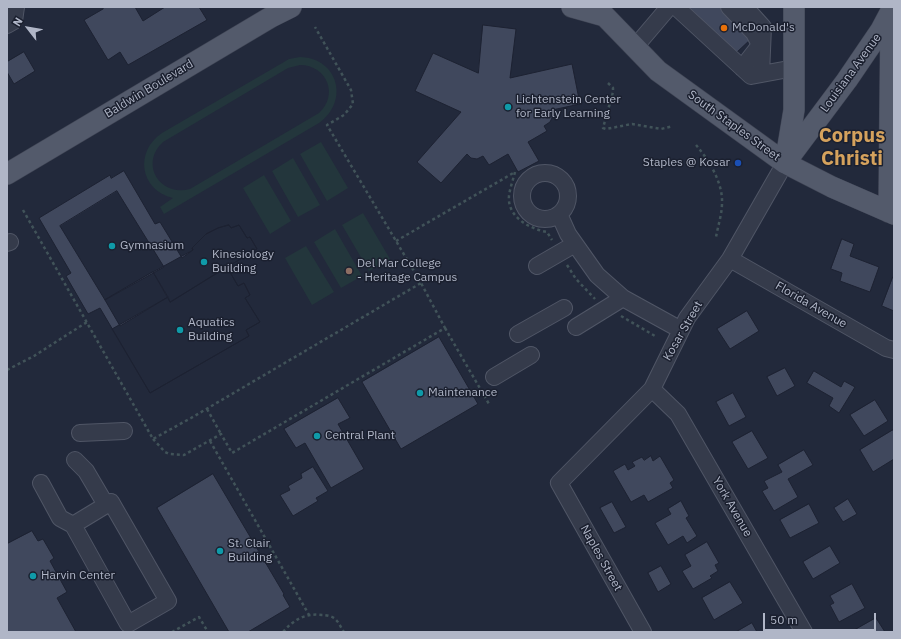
<!DOCTYPE html>
<html>
<head>
<meta charset="utf-8">
<style>
  body { margin:0 }
  #map { position:relative; width:901px; height:639px; overflow:hidden; background:#22293b; font-family:"IBM Plex Sans",sans-serif }
  canvas { display:block }
  .frame { position:absolute; inset:0; border:8px solid #b0b6c7; pointer-events:none }
  .north { position:absolute; left:8px; top:8px; width:40px; height:40px; -webkit-text-stroke:3px #1b202f; paint-order:stroke; rotate:301deg; font-size:11px; font-weight:700; line-height:16px; text-align:center; color:#b0b6c7 }
  .north::after { content:''; display:block; margin:auto; width:14px; height:18px; background:#b0b6c7; clip-path:polygon(50% 0,100% 100%,50% 72%,0 100%) }
  .scale { position:absolute; left:763px; top:613px; width:113px; height:18px; box-sizing:border-box; border:2px solid #b0b6c7; border-top:0; padding-left:5px; font-size:12px; line-height:14px; white-space:nowrap; color:#b0b6c7; -webkit-text-stroke:3px #1b202f; paint-order:stroke }
</style>
</head>
<body>
<div id="map">
<canvas width="901" height="639"></canvas>
<div class="frame"></div>
<div class="north">N</div>
<div class="scale">50 m</div>
</div>
<script>
const ctx = document.querySelector('canvas').getContext('2d');
ctx.lineJoin = 'round';
function fillPath(path, color) {
  ctx.fillStyle = color;
  ctx.fill(path, 'evenodd');
}
function trace(path, color, width, dash) {
  ctx.strokeStyle = color;
  ctx.lineWidth = width;
  ctx.lineCap = dash ? 'butt' : 'round';
  ctx.setLineDash(dash || []);
  ctx.stroke(path);
}
function label(font, color, halo, rows, align = 'center') {
  ctx.font = font + ' "IBM Plex Sans",sans-serif';
  ctx.lineWidth = 3;
  ctx.setLineDash([]);
  ctx.textBaseline = 'middle';
  ctx.strokeStyle = halo;
  ctx.fillStyle = color;
  for (const [text, x, y, turn = 0] of rows) {
    ctx.save();
    ctx.translate(x, y);
    ctx.rotate((+turn || 0) * Math.PI / 180);
    ctx.textAlign = isNaN(turn) ? turn : align;
    if (halo) ctx.strokeText(text, 0, 0);
    ctx.fillText(text, 0, 0);
    ctx.restore();
  }
}
const green = new Path2D(`
  M300,57C338,58 350,101 319,123L164,214L160,207L173,198C140,190 134,152 162,133L284,62L289,59ZM300,65C327,65 339,95 319,113L190,189C160,197 139,164 163,142L288,68Z
  M321,142L348,188L327,201L300,154Z
  M293,158L320,205L298,217L272,171Z
  M264,175L291,221L270,234L243,188Z
  M363,213L390,259L369,271L342,225Z
  M335,229L362,276L341,288L314,242Z
  M306,246L334,292L312,305L285,258Z`);
const building = new Path2D(`
  M102,7H135L143,21L165,7H199L207,20L128,65L120,52L108,60L84,20L103,9Z
  M688,7H721L752,38L735,54Z
  M483,25L516,29L510,78L572,64L580,104L552,110L553,116L550,122L544,126L547,131L528,142L539,161L518,172L508,154L489,165L483,156L477,159L471,158L467,154L441,183L417,162L461,112L415,91L433,53L478,73Z
  M24,52L35,71L14,84L7,72V62Z
  M124,171L155,224L160,222L182,258L193,250L192,248L206,234L218,228L229,225L231,228L239,225L247,238L250,237L257,249L227,267L238,286L244,283L250,295L245,298L260,322L246,330L249,336L150,393L100,308L88,314L66,276L71,273L39,218L110,175L111,178ZM153,272L168,297L120,326L105,300Z
  M117,191L164,267L105,300L60,226Z
  M229,225L231,228L239,225L247,238L250,237L257,249L170,302L153,272L193,250L192,248L206,234L218,228Z
  M842,239L854,244L850,256L879,267L870,292L840,281L842,273L831,269Z
  M227,267L238,286L244,283L250,295L245,298L260,322L246,330L249,336L150,393L112,329L168,297L170,302Z
  M893,277H894V311L882,306Z
  M747,311L759,331L730,349L717,329Z
  M439,337L478,404L401,449L362,382Z
  M785,368L795,386L777,396L767,377Z
  M814,371L841,387L844,381L855,387L839,413L829,406L833,398L807,383Z
  M733,393L746,417L729,426L716,402Z
  M338,398L350,418L338,424L364,469L331,488L305,443L296,448L284,429Z
  M875,400L888,421L864,436L850,415Z
  M893,430L894,433V459L873,472L860,450Z
  M752,431L768,458L748,469L732,442Z
  M804,450L813,465L788,479L798,497L774,511L762,491L768,488L764,481L782,472L778,465Z
  M651,456L653,461L660,456L674,480L670,483L673,488L648,502L644,495L631,502L613,471L625,464L628,470L635,466L632,462L642,457L644,460Z
  M313,467L328,491L316,498L318,501L293,516L280,495L290,490L288,486L302,478L301,474Z
  M213,474L284,594L283,595L290,607L248,632H229L157,508Z
  M848,499L857,514L843,522L834,508Z
  M681,501L689,516L686,518L697,536L687,543L683,536L668,545L655,523L671,514L668,509Z
  M612,502L626,527L614,533L600,508Z
  M809,504L819,523L790,538L780,520Z
  M32,531L38,541L43,539L54,558L50,561L67,592L57,598L76,632H7V544Z
  M707,542L719,563L715,565L718,571L710,576L712,578L693,589L682,571L691,566L685,555Z
  M830,546L840,563L813,579L803,562Z
  M661,566L671,584L658,592L648,573Z
  M730,582L743,603L714,620L702,598Z
  M852,584L865,608L839,622L830,605L834,603L830,596Z
  M876,618L885,632H851Z
  M752,623L757,632H736Z`);
const path = new Path2D(`
  M608,83L613,88V92L603,128L606,129L632,124L661,129L673,126
  M696,145C709,160 723,183 722,203C722,214 718,226 716,237
  M515,172C513,180 510,188 509,196C507,217 530,229 547,232L552,240
  M23,210L153,439L191,418L421,283L327,125L344,115L353,104L351,90L315,27
  M396,241L515,172
  M567,265L576,279L595,299
  M621,316L655,336
  M445,328L489,404
  M7,370L34,356L87,322
  M207,409L221,434
  M153,439L165,452L169,454L184,455L221,434L232,453L445,328L421,283
  M210,441L309,615
  M172,632L199,617L208,632
  M283,632C294,619 306,613 322,615C326,615 332,616 335,619C339,622 341,628 344,632`);
const minor = new Path2D(`
  M676,7L751,76L794,68
  M729,7L754,33L760,45L742,68
  M745,7L763,27L761,74
  M7,25L14,21L16,7
  M635,47L669,7
  M522 196a23 23 0 1 1 46 0a23 23 0 1 1-46 0Z
  M559,214L568,234L597,275L623,298L681,330
  M7,243L10,242
  M730,259L886,348L894,350
  M537,266L575,244
  M576,327L623,298
  M518,334L564,308
  M494,377L531,355
  M652,389L678,414L804,632
  M80,433L124,431
  M75,460L86,471L106,505
  M41,483L60,518L73,525L128,624L168,601L111,502L73,525
  M643,632L559,483L652,389L687,318L730,259L785,163`);
const major = new Path2D(`
  M572,7L604,16
  M596,7L658,71L785,163L832,187L894,214
  M786,158L794,110V7
  M785,163L847,80L881,30L890,13
  M7,174L271,17L291,7
  M889,212L891,10`);
const markers = [
  [724,28,4,"#e8710a"],
  [508,107,4,"#0f9aa8"],
  [738,163,4,"#1a4fb4"],
  [112,246,4,"#0f9aa8"],
  [204,262,4,"#0f9aa8"],
  [349,271,4,"#8d6e63"],
  [180,330,4,"#0f9aa8"],
  [420,393,4,"#0f9aa8"],
  [317,436,4,"#0f9aa8"],
  [220,551,4,"#0f9aa8"],
  [33,576,4,"#0f9aa8"]
];
const poiNames = [
  ["McDonald's",732,28],
  ["Lichtenstein Center",516,100],
  ["for Early Learning",516,114],
  ["Staples @ Kosar",730,163,"right"],
  ["Gymnasium",120,246],
  ["Kinesiology",212,255],
  ["Building",212,269],
  ["Del Mar College",357,264],
  ["- Heritage Campus",357,278],
  ["Aquatics",188,323],
  ["Building",188,337],
  ["Maintenance",428,393],
  ["Central Plant",325,436],
  ["St. Clair",228,544],
  ["Building",228,558],
  ["Harvin Center",41,576]
];
const streetNames = [
  ["Louisiana Avenue",851,73,-54],
  ["Baldwin Boulevard",149,89,-31],
  ["South Staples Street",734,126,36],
  ["Florida Avenue",811,305,30],
  ["Kosar Street",683,331,-60],
  ["York Avenue",732,507,60],
  ["Naples Street",601,558,61]
];
const townNames = [
  ["Corpus",852,136],
  ["Christi",852,159]
];
fillPath(green, '#23363c');
fillPath(building, '#40485d');
trace(building, '#1d2232', 1);
trace(minor, '#505666', 18);
trace(major, '#3f4454', 22);
trace(path, '#415359', 2.5, [3, 3]);
trace(minor, '#353b4b', 16);
trace(major, '#535a6b', 21);
for (const [x, y, r, color] of markers) {
  const dot = new Path2D();
  dot.arc(x, y, r, 0, 2 * Math.PI);
  ctx.fillStyle = color;
  ctx.fill(dot);
  trace(dot, '#1b202f', 1.5);
}
label('12px', '#b0b6c7', '#1b202f', poiNames, 'left');
label('12px', '#b0b6c7', '#1b202f', streetNames);
label('bold 20px', '#d5a25d', '#1b202f', townNames);
</script>
</body>
</html>
